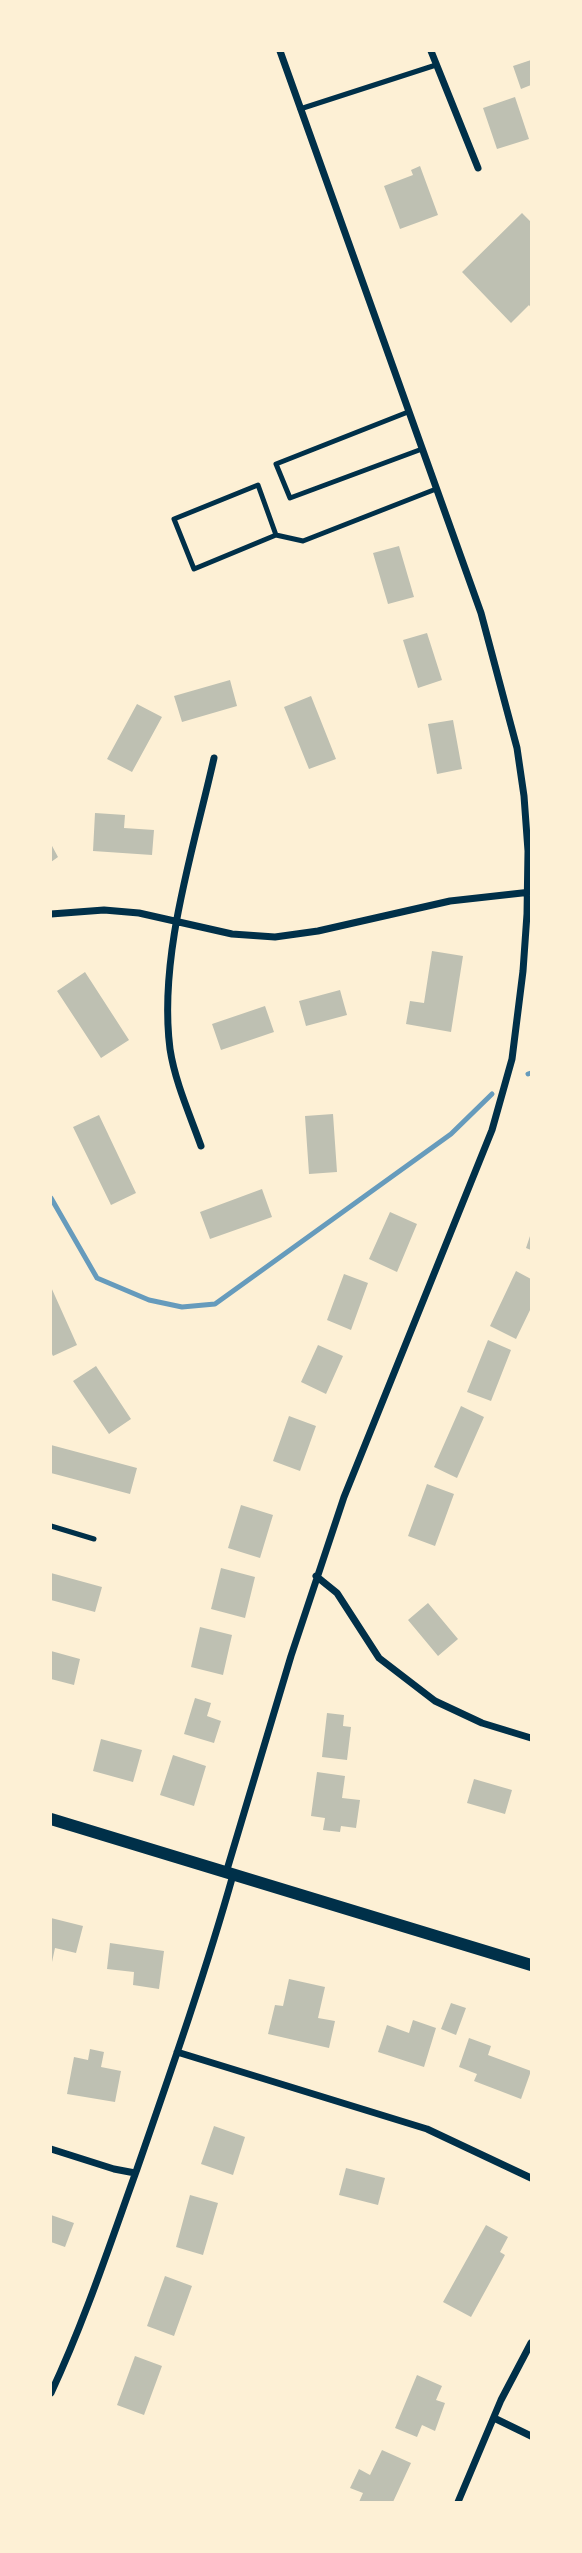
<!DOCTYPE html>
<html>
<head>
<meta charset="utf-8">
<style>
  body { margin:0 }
  #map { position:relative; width:582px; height:2553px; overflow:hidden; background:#fdf0d5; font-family:"Space Grotesk",sans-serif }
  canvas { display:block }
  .frame { position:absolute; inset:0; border:52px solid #fdf0d5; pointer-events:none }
</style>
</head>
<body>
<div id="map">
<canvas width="582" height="2553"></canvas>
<div class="frame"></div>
</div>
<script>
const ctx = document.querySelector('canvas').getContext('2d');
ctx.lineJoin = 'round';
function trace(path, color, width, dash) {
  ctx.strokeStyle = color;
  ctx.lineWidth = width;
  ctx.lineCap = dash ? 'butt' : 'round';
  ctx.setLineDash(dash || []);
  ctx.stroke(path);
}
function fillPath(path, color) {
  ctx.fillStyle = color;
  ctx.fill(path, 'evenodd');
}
const stream = new Path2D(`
  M528,1074L531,1073
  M51,1198L97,1278L149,1300L182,1307L215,1304L451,1134L492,1094`);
const building = new Path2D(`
  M531,60V85L521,89L513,66Z
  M515,97L529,139L497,149L483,108Z
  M420,166L438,215L400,229L384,186L413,175L411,170Z
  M522,213L531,222V308L529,305L511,323L462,272Z
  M399,546L414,597L388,604L373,553Z
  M427,633L442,680L418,688L403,640Z
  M230,680L237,706L182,722L174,696Z
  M311,696L336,759L309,769L284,707Z
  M137,704L162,717L132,772L107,759Z
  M453,720L462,769L437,774L428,724Z
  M95,813L125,815L124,828L154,830L152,855L93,851Z
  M51,844L58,857L51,862Z
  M432,951L463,956L451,1032L406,1024L410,1001L424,1003Z
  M85,972L129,1040L101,1058L57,991Z
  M340,990L347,1015L306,1026L299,1001Z
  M265,1006L274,1032L221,1050L212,1024Z
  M333,1114L337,1172L309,1174L305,1116Z
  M99,1115L136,1193L111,1205L73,1127Z
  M262,1189L272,1217L210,1239L200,1212Z
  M390,1212L417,1224L397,1272L369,1259Z
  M531,1233V1250L526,1248Z
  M516,1271L531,1279V1308L516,1339L490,1326Z
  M344,1274L368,1283L351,1330L327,1320Z
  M51,1287L77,1345L53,1356L51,1352Z
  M488,1340L511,1350L491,1401L467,1392Z
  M318,1345L343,1356L326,1394L301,1382Z
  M96,1366L131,1419L109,1434L73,1381Z
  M461,1406L484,1417L457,1478L434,1467Z
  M289,1416L316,1426L300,1471L273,1461Z
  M51,1445L137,1468L130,1494L51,1473Z
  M427,1484L454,1494L435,1546L408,1536Z
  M241,1505L273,1515L260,1558L228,1548Z
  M221,1568L255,1577L245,1618L211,1609Z
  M51,1573L102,1587L95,1612L51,1600Z
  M428,1603L458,1639L438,1656L408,1620Z
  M200,1627L232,1635L223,1675L191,1667Z
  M51,1651L80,1659L74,1685L51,1679Z
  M195,1698L211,1703L207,1716L221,1721L214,1743L184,1734Z
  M327,1713L344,1715L343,1726L351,1727L347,1760L322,1757Z
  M101,1739L142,1750L133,1782L93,1771Z
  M173,1755L206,1766L194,1806L160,1795Z
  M317,1772L345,1776L342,1798L360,1800L356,1828L341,1826L340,1832L323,1830L325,1818L311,1816Z
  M474,1779L512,1790L505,1814L467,1803Z
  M51,1918L83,1926L76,1953L55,1948L52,1962Z
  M110,1943L164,1951L159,1989L133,1985L134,1972L107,1969Z
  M289,1979L325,1987L318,2018L335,2021L329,2048L268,2034L275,2005L283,2006Z
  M451,2003L466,2008L456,2035L441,2029Z
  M413,2020L436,2028L424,2067L378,2052L387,2025L409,2033Z
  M469,2038L491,2046L488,2055L531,2071L521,2099L474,2081L477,2074L459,2067Z
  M90,2049L104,2052L101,2067L121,2071L115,2102L67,2094L74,2057L88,2060Z
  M214,2126L245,2137L233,2175L201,2164Z
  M346,2168L385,2178L378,2205L339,2195Z
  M190,2195L218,2203L203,2255L176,2247Z
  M51,2215L74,2223L65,2247L51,2242Z
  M486,2225L508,2237L500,2252L505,2255L471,2317L443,2302Z
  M165,2276L192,2286L174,2336L147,2326Z
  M135,2356L162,2366L144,2415L117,2405Z
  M417,2375L442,2386L436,2400L445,2403L435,2431L422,2425L417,2437L395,2428Z
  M382,2450L411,2463L393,2502H359L363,2493L350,2488L359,2469L370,2475Z`);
const service = new Path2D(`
  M300,109L436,65
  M408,412L276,464L290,498L422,449
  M276,535L194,569L174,519L258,485L276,535L303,541L436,489
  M51,1526L94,1539`);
const minor = new Path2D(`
  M431,51L478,168
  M51,914L104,910L139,913L232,934L275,937L318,931L450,901L531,892
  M201,1146C190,1115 175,1082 170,1049C158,956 194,848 214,758
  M316,1576L337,1593L379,1658L435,1701L482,1723L531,1738
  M226,1873L291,1656L344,1497L492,1130L512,1059L523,971L527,914L528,851L524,796L517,748L481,613L280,51
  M177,2052L427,2129L531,2178
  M51,2149L114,2169L135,2173
  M51,2393C85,2320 110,2244 137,2169C171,2071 205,1974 233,1875
  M494,2418L531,2436
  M458,2502L501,2400L531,2343`);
const tertiary = new Path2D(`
  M51,1819L531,1965`);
trace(stream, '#669bbc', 5);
fillPath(building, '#bec0b2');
trace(service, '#003049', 5);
trace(minor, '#003049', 7);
trace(tertiary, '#003049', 12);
</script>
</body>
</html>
